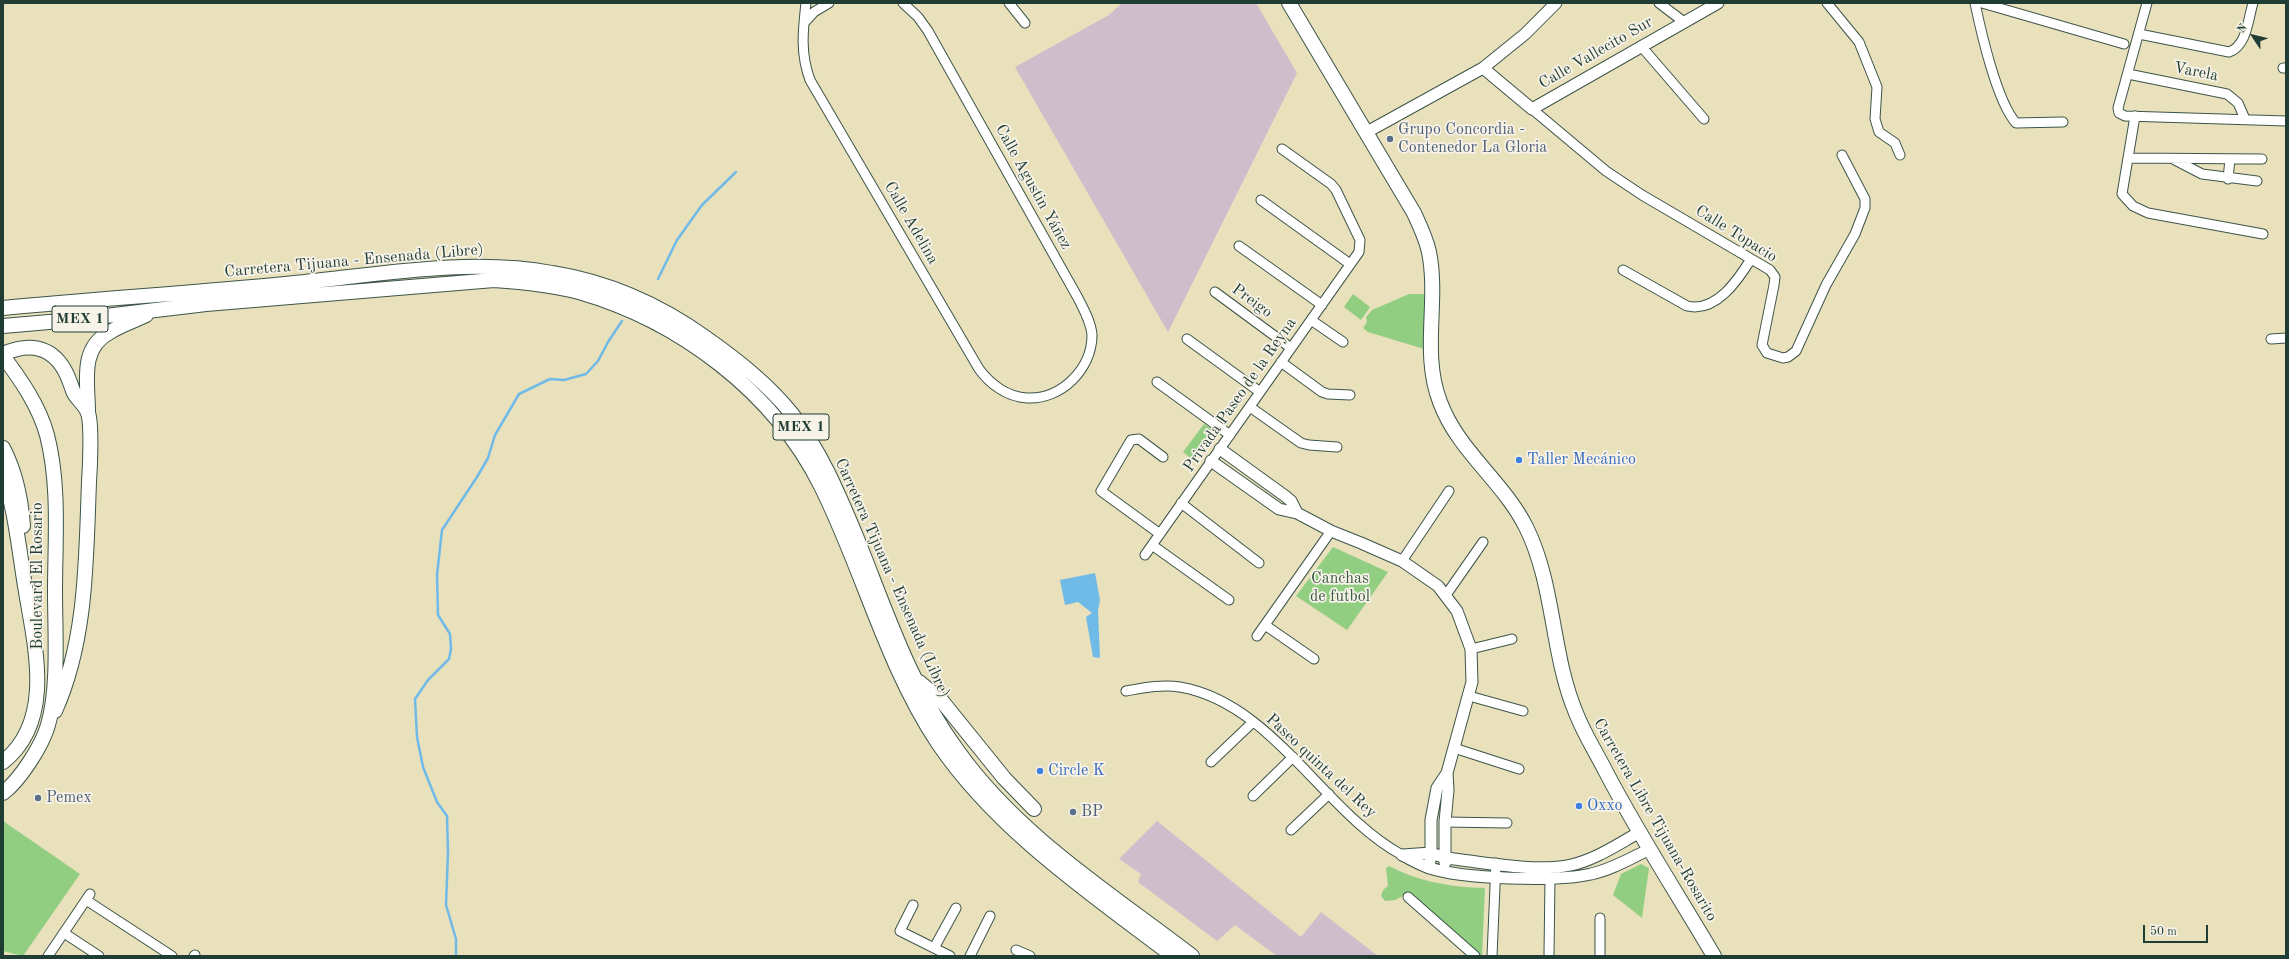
<!DOCTYPE html>
<html>
<head>
<meta charset="utf-8">
<style>
  body { margin:0 }
  #map { position:relative; width:2289px; height:959px; overflow:hidden; background:#e9e0bc; font-family:"Old Standard TT",serif }
  canvas { display:block }
  .frame { position:absolute; inset:0; border:4px solid #1f3d34; pointer-events:none }
  .north { position:absolute; left:2233px; top:16px; width:40px; height:40px; -webkit-text-stroke:3px #f7f3e8; paint-order:stroke; rotate:305deg; font-size:11px; font-weight:700; line-height:16px; text-align:center; color:#1f3d34 }
  .north::after { content:''; display:block; margin:auto; width:14px; height:18px; background:#1f3d34; clip-path:polygon(50% 0,100% 100%,50% 72%,0 100%) }
  .scale { position:absolute; left:2143px; top:925px; width:65px; height:18px; box-sizing:border-box; border:2px solid #1f3d34; border-top:0; padding-left:5px; font-size:12px; line-height:14px; white-space:nowrap; color:#1f3d34; -webkit-text-stroke:3px #f7f3e8; paint-order:stroke }
</style>
</head>
<body>
<div id="map">
<canvas width="2289" height="959"></canvas>
<div class="frame"></div>
<div class="north">N</div>
<div class="scale">50 m</div>
</div>
<script>
const ctx = document.querySelector('canvas').getContext('2d');
ctx.lineJoin = 'round';
function fillPath(path, color) {
  ctx.fillStyle = color;
  ctx.fill(path, 'evenodd');
}
function trace(path, color, width, dash) {
  ctx.strokeStyle = color;
  ctx.lineWidth = width;
  ctx.lineCap = dash ? 'butt' : 'round';
  ctx.setLineDash(dash || []);
  ctx.stroke(path);
}
function label(font, color, halo, rows, align = 'center') {
  ctx.font = font + ' "Old Standard TT",serif';
  ctx.lineWidth = 3.5;
  ctx.setLineDash([]);
  ctx.textBaseline = 'middle';
  ctx.strokeStyle = halo;
  ctx.fillStyle = color;
  for (const [text, x, y, turn = 0] of rows) {
    ctx.save();
    ctx.translate(x, y);
    ctx.rotate((+turn || 0) * Math.PI / 180);
    ctx.textAlign = isNaN(turn) ? turn : align;
    if (halo) ctx.strokeText(text, 0, 0);
    ctx.fillText(text, 0, 0);
    ctx.restore();
  }
}
const industrial = new Path2D(`
  M1122,3H1256L1297,73L1168,332L1015,67L1109,15Z
  M1157,821L1301,937L1321,912L1378,956H1277L1235,925L1217,941L1138,882L1141,874L1119,859Z`);
const green = new Path2D(`
  M1353,294L1370,307L1361,320L1344,307Z
  M1409,294H1427L1424,349L1368,332L1363,328L1367,322L1366,317L1372,310Z
  M1204,424L1216,432L1194,461L1183,452Z
  M1333,547L1388,572L1347,630L1296,596Z
  M3,821L80,874L23,956L3,951Z
  M1641,864L1649,868L1642,918L1613,895L1621,874Z
  M1389,866C1420,882 1450,887 1485,888L1482,956H1477L1405,895L1395,900L1385,901L1381,896L1383,890L1388,886L1386,868Z`);
const water = new Path2D(`
  M1095,573L1100,600L1098,611L1100,658L1093,657L1086,617L1092,613L1078,602L1065,605L1060,580Z`);
const stream = new Path2D(`
  M658,279L677,240L702,205L736,172
  M456,956V939L446,905L448,852L447,816L437,802L423,767L417,737L415,699L428,680L449,659L451,649L450,634L438,615L437,575L442,530L477,477L488,458L495,435L519,394L550,379L564,380L586,374L598,361L608,342L622,321`);
const minor = new Path2D(`
  M806,3C803,30 800,53 810,80L979,369C990,384 1007,397 1027,398C1061,400 1092,369 1092,335C1091,322 1084,310 1078,298L928,31L918,17L903,3
  M1009,3L1025,23
  M1659,3L1684,22
  M1827,3L1859,42L1877,87L1875,119L1879,132L1895,143L1900,155
  M1975,3C1981,32 1997,102 2016,123L2063,122
  M1982,3L2124,44
  M2147,3L2118,108L2119,113L2125,116L2286,121
  M804,23L814,12L829,3
  M2139,34L2229,52C2247,46 2248,19 2253,3
  M1641,46L1704,119
  M2283,68H2286
  M2128,74L2227,94L2238,103L2245,119
  M1532,109L1606,171L1642,195L1770,270L1775,277L1774,285L1762,345L1767,353L1783,358L1788,357L1796,351L1826,285L1855,234L1865,208V199L1842,155
  M2135,116L2122,194L2133,206L2148,213L2263,234
  M2129,158L2262,159
  M2175,160L2202,174L2257,181
  M2228,179L2230,159
  M1261,200L1350,264
  M1239,246L1322,305
  M1623,270L1687,306C1716,313 1738,280 1751,259
  M1215,292L1291,348
  M1311,320L1343,342
  M1187,339L1260,392
  M2271,339L2286,338
  M1281,362L1322,392L1328,394L1350,395
  M1157,382L1230,435
  M1250,407L1301,443L1309,445L1337,447
  M1181,503L1259,563
  M1160,534L1101,491L1131,440L1139,439L1163,457
  M1152,545L1229,600
  M1145,555L1359,252L1360,240L1336,190L1331,184L1282,149
  M1402,561L1449,491
  M1446,595L1483,542
  M1265,625L1314,659
  M1257,636L1331,531
  M1471,649L1512,639
  M1126,691C1143,688 1162,684 1180,687C1273,703 1324,813 1402,855
  M1469,696L1523,711
  M1454,748L1519,769
  M1211,762L1253,722
  M1253,796L1293,757
  M1445,822L1507,823
  M1291,830L1329,794
  M1408,897L1475,956
  M86,900L172,956
  M913,905L900,931L950,956
  M1600,918V956
  M64,933L99,956
  M934,948L956,908
  M1016,950L1030,956
  M1549,954L1550,878
  M48,956L90,894
  M194,956L195,955
  M970,956L990,916
  M1492,956L1496,863`);
const tertiary = new Path2D(`
  M1483,68L1532,109L1718,3
  M1367,132L1483,68L1525,34L1556,3
  M1220,449L1285,496L1291,501L1297,513
  M1211,461L1279,509L1297,513L1331,531L1361,543L1402,561L1438,586L1457,611L1471,649L1472,682L1447,773L1437,788L1431,820V853L1429,868
  M1402,855C1411,859 1420,865 1430,868C1463,879 1557,882 1591,874C1611,870 1631,858 1650,849
  M1403,855L1431,853L1446,858C1482,862 1536,873 1571,865C1595,860 1618,844 1640,832
  M1445,863V822L1448,790L1447,773`);
const primary = new Path2D(`
  M1289,3L1414,213C1420,226 1426,238 1429,252C1439,302 1421,353 1440,402C1458,451 1503,481 1526,527C1555,585 1551,654 1576,713C1584,734 1596,752 1606,772C1639,835 1678,895 1714,956
  M3,354C27,343 51,345 65,371C69,378 71,386 74,393C78,400 86,406 88,413C92,424 90,468 89,482C86,558 87,640 55,711
  M3,356C21,380 39,406 47,435C60,486 55,540 55,592C55,632 59,688 48,725C42,746 20,780 3,793
  M3,448C16,473 21,498 23,526
  M3,472C15,509 19,549 25,586C34,643 56,720 3,762`);
const trunk = new Path2D(`
  M3,308C97,299 191,293 285,284C372,276 466,257 552,273C608,282 660,305 706,338C737,360 768,384 792,414C820,450 838,493 856,536C885,608 910,686 957,750C1017,835 1110,893 1192,956
  M3,326L72,320L206,304L494,280C523,282 552,285 579,292C680,321 774,392 821,486C863,570 886,665 938,743C997,830 1090,893 1173,956
  M88,412C88,383 79,348 110,332C121,325 134,321 146,315
  M919,682L941,700L1004,778L1034,809`);
const markers = [
  [1390,139,4,"#5c6f8a"],
  [1519,460,4,"#3f7fe0"],
  [1040,771,4,"#3f7fe0"],
  [38,798,4,"#5c6f8a"],
  [1579,806,4,"#3f7fe0"],
  [1073,812,4,"#5c6f8a"]
];
const shields = [
  [80,319,56],
  [801,427,56]
];
const shieldNames = [
  ["MEX 1",80,319],
  ["MEX 1",801,427]
];
const streetNames = [
  ["Calle Vallecito Sur",1596,53,-30],
  ["Varela",2196,72,11],
  ["Calle Agustin Yáñez",1033,187,61],
  ["Calle Adelina",911,223,60],
  ["Calle Topacio",1736,234,32],
  ["Carretera Tijuana - Ensenada (Libre)",354,261,-5],
  ["Preigo",1252,301,36],
  ["Privada Paseo de la Reyna",1240,395,-55],
  ["Boulevard El Rosario",38,576,-90],
  ["Carretera Tijuana - Ensenada (Libre)",892,578,66],
  ["Paseo quinta del Rey",1321,766,43],
  ["Carretera Libre Tijuana-Rosarito",1655,820,60]
];
const serviceNames = [
  ["Grupo Concordia -",1398,130],
  ["Contenedor La Gloria",1398,148],
  ["Pemex",46,798],
  ["BP",1081,812]
];
const shopNames = [
  ["Taller Mecánico",1527,460],
  ["Circle K",1048,771],
  ["Oxxo",1587,806]
];
const parkNames = [
  ["Canchas",1340,579],
  ["de futbol",1340,597]
];
fillPath(industrial, '#d0bdcc');
fillPath(green, '#92ce82');
fillPath(water, '#70bae8');
trace(stream, '#70bae8', 2.5);
trace(minor, '#3d5548', 11);
trace(tertiary, '#3d5548', 13);
trace(primary, '#3d5548', 16);
trace(trunk, '#3d5548', 16);
trace(minor, '#fff', 9);
trace(tertiary, '#fff', 11);
trace(primary, '#fff', 14);
trace(trunk, '#fff', 14);
for (const [x, y, r, color] of markers) {
  const dot = new Path2D();
  dot.arc(x, y, r, 0, 2 * Math.PI);
  ctx.fillStyle = color;
  ctx.fill(dot);
  trace(dot, '#f7f3e8', 1.5);
}
for (const [x, y, w] of shields) {
  const box = new Path2D();
  box.roundRect(x - w / 2, y - 13, w, 26, 3);
  ctx.fillStyle = '#f7f3e8';
  ctx.fill(box);
  trace(box, '#1f3d34', 1);
}
label('bold 15px', '#1f3d34', null, shieldNames);
label('16px', '#1f3d34', '#f7f3e8', streetNames);
label('16px', '#4e5e75', '#f7f3e8', serviceNames, 'left');
label('16px', '#366cbe', '#f7f3e8', shopNames, 'left');
label('16px', '#365a44', '#f7f3e8', parkNames);
</script>
</body>
</html>
